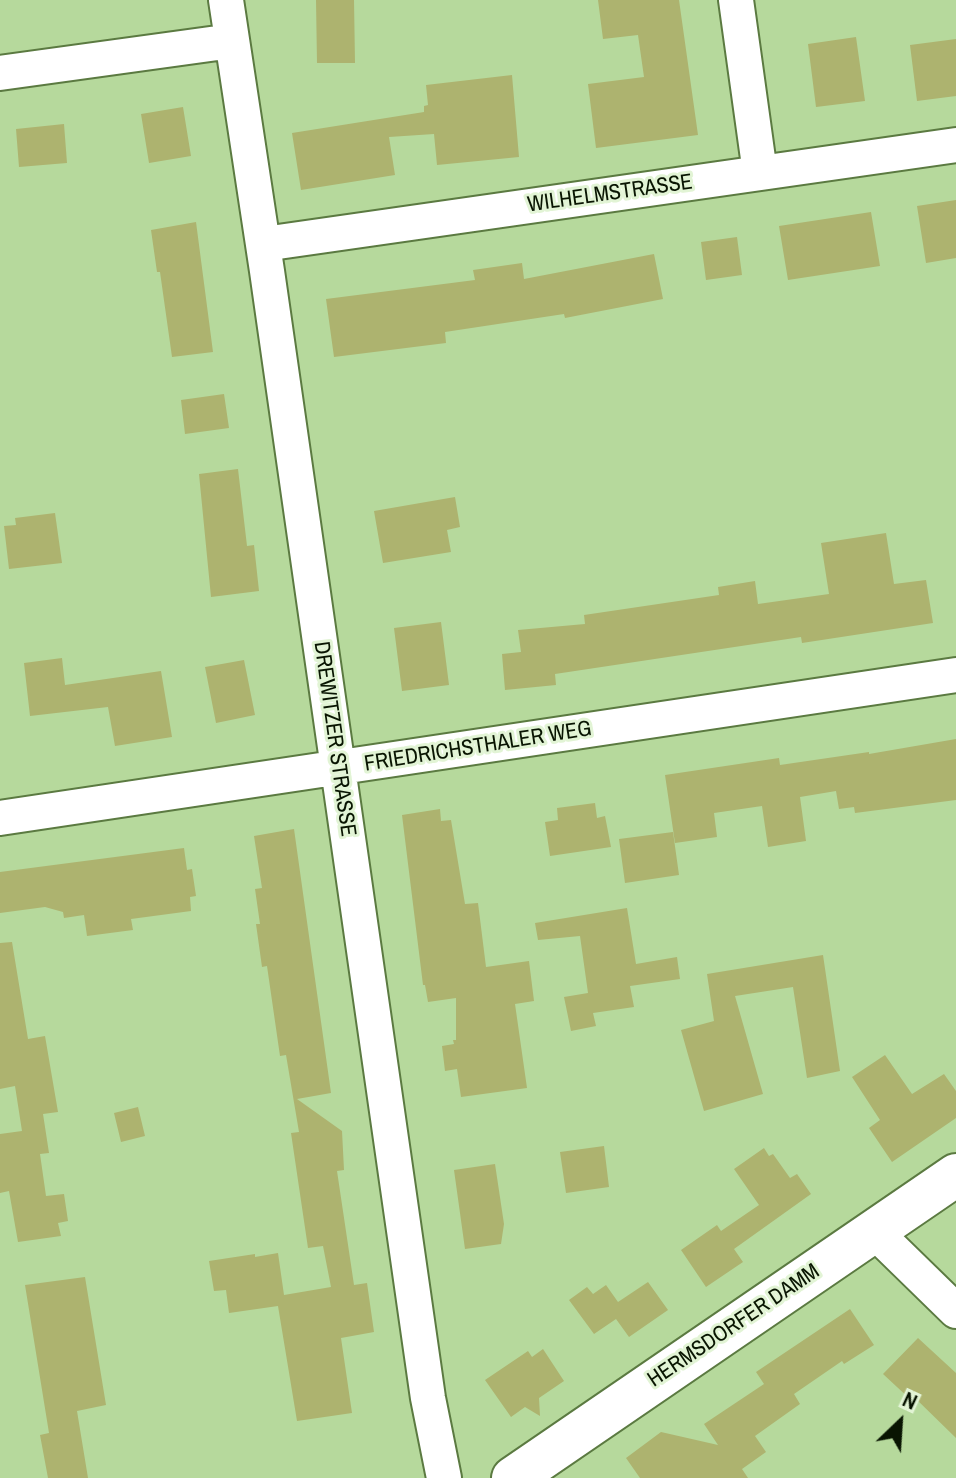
<!DOCTYPE html>
<html>
<head>
<meta charset="utf-8">
<style>
  body { margin:0 }
  #map { position:relative; width:956px; height:1478px; overflow:hidden; background:#b6d99c; font-family:"Archivo Narrow",sans-serif }
  canvas { display:block }
  .north { position:absolute; left:860px; top:1382px; width:80px; height:80px; -webkit-text-stroke:6px #e2f4d5; paint-order:stroke; rotate:25deg; font-size:22px; font-weight:700; line-height:32px; text-align:center; color:#091502 }
  .north::after { content:''; display:block; margin:auto; width:28px; height:36px; background:#091502; clip-path:polygon(50% 0,100% 100%,50% 72%,0 100%) }
</style>
</head>
<body>
<div id="map">
<canvas width="956" height="1478"></canvas>
<div class="north">N</div>
</div>
<script>
const ctx = document.querySelector('canvas').getContext('2d');
ctx.lineJoin = 'round';
function fillPath(path, color) {
  ctx.fillStyle = color;
  ctx.fill(path, 'evenodd');
}
function trace(path, color, width, dash) {
  ctx.strokeStyle = color;
  ctx.lineWidth = width;
  ctx.lineCap = dash ? 'butt' : 'round';
  ctx.setLineDash(dash || []);
  ctx.stroke(path);
}
function label(font, color, halo, rows, align = 'center') {
  ctx.font = font + ' "Archivo Narrow",sans-serif';
  ctx.lineWidth = 6;
  ctx.setLineDash([]);
  ctx.textBaseline = 'middle';
  ctx.strokeStyle = halo;
  ctx.fillStyle = color;
  for (const [text, x, y, turn = 0] of rows) {
    ctx.save();
    ctx.translate(x, y);
    ctx.rotate((+turn || 0) * Math.PI / 180);
    ctx.textAlign = isNaN(turn) ? turn : align;
    if (halo) ctx.strokeText(text, 0, 0);
    ctx.fillText(text, 0, 0);
    ctx.restore();
  }
}
const building = new Path2D(`
  M316,0H354L355,63H317Z
  M598,0H679L698,135L596,148L588,84L644,77L638,35L603,39Z
  M856,37L865,101L816,107L808,44Z
  M956,39V96L917,101L910,45Z
  M512,75L519,157L437,165L434,134L389,137L395,175L301,190L292,133L424,112V106L428,105L426,85Z
  M183,107L191,156L149,163L141,114Z
  M64,124L67,163L19,167L16,129Z
  M956,200V258L926,263L917,206Z
  M871,212L880,266L788,280L779,226Z
  M196,222L213,352L172,357L160,272H157L151,230Z
  M737,237L742,275L706,280L701,242Z
  M654,254L663,299L565,318L564,314L445,332L446,343L334,357L326,299L475,280L473,270L522,263L524,279Z
  M224,394L229,428L185,434L181,400Z
  M238,469L247,546L254,545L259,591L211,597L199,474Z
  M455,497L460,527L447,530L451,552L383,563L374,511Z
  M55,513L62,563L9,569L4,526L16,525L15,518Z
  M886,533L894,584L926,580L933,623L802,643L801,637L555,674L556,685L505,690L502,654L521,652L518,630L585,624L584,615L719,595L718,587L755,581L758,604L829,594L821,543Z
  M441,622L449,685L402,691L394,628Z
  M62,658L65,685L161,671L172,737L115,746L108,707L30,716L24,663Z
  M244,660L255,715L216,723L205,667Z
  M956,739V800L855,813L854,807L839,809L836,791L800,797L806,841L768,847L762,806L714,813L717,837L675,843L665,775L779,758L780,765L869,752V754Z
  M595,803L597,818L605,816L611,847L550,856L545,822L558,820L557,808Z
  M440,809L441,821L451,820L465,904L478,903L486,967L529,961L534,1001L515,1004L527,1088L461,1097L457,1069L445,1071L442,1046L454,1044L453,1040H456V998L428,1002L425,985H423L402,815Z
  M294,829L331,1093L297,1099L342,1131L344,1170L337,1171L354,1285L367,1283L374,1332L341,1338L352,1413L297,1421L278,1306L229,1313L226,1290L214,1291L209,1261L255,1254V1257L278,1253L284,1295L331,1287L323,1246L308,1248L291,1133L299,1132L286,1055L280,1056L267,966L262,967L256,924H260L255,889L262,888L254,836Z
  M673,832L679,875L625,883L619,839Z
  M184,848L187,870L192,869L196,896L190,897L191,911L131,919L133,930L87,936L84,915L64,918L63,912L45,907L0,913V872Z
  M627,908L636,964L677,957L680,979L630,986L634,1007L593,1013L596,1026L571,1031L564,997L588,993L580,936L538,940L535,923Z
  M12,942L28,1039L45,1036L58,1112L43,1114L49,1153L40,1154L46,1196L64,1194L68,1221L58,1223L61,1236L18,1242L9,1191L0,1193V1134L22,1131L15,1086L0,1089V943Z
  M823,955L840,1071L807,1078L793,987L735,996L763,1094L704,1111L681,1030L714,1021L707,974Z
  M885,1055L912,1094L944,1074L956,1091V1118L892,1162L869,1128L880,1120L852,1077Z
  M138,1107L145,1136L121,1142L114,1113Z
  M604,1146L609,1187L566,1193L560,1152Z
  M764,1148L769,1156L773,1154L790,1178L797,1174L811,1194L734,1249L743,1262L706,1287L681,1250L717,1225L721,1231L759,1205L734,1169Z
  M495,1164L504,1224L501,1244L465,1249L454,1170Z
  M85,1277L106,1405L77,1411L88,1478H48L40,1435L49,1433L25,1285Z
  M648,1282L668,1310L629,1337L616,1319L594,1334L569,1300L587,1287L593,1294L606,1285L618,1302Z
  M850,1309L874,1345L844,1364L842,1361L794,1394L800,1404L755,1436L766,1452L742,1469L748,1478H640L626,1458L661,1432L718,1445L704,1424L764,1384L756,1372Z
  M918,1338L956,1373V1438L914,1397L911,1400L883,1374Z
  M543,1349L564,1381L539,1398L540,1416L525,1407L511,1417L485,1380L528,1351L532,1357Z`);
const minor = new Path2D(`
  M226,0L267,271L428,1398L444,1478
  M736,0L760,173
  M0,73L232,41
  M264,244L956,145
  M0,818L956,675
  M874,1231L956,1311`);
const major = new Path2D(`
  M513,1478L956,1175`);
const streetNames = [
  ["WILHELMSTRASSE",610,194,-8],
  ["DREWITZER STRASSE",334,739,82],
  ["FRIEDRICHSTHALER WEG",478,747,-9],
  ["HERMSDORFER DAMM",734,1326,-34]
];
fillPath(building, '#adb36f');
trace(minor, '#5b7a41', 38);
trace(major, '#5b7a41', 46);
trace(minor, '#fff', 34);
trace(major, '#fff', 42);
label('22px', '#091502', '#e2f4d5', streetNames);
</script>
</body>
</html>
